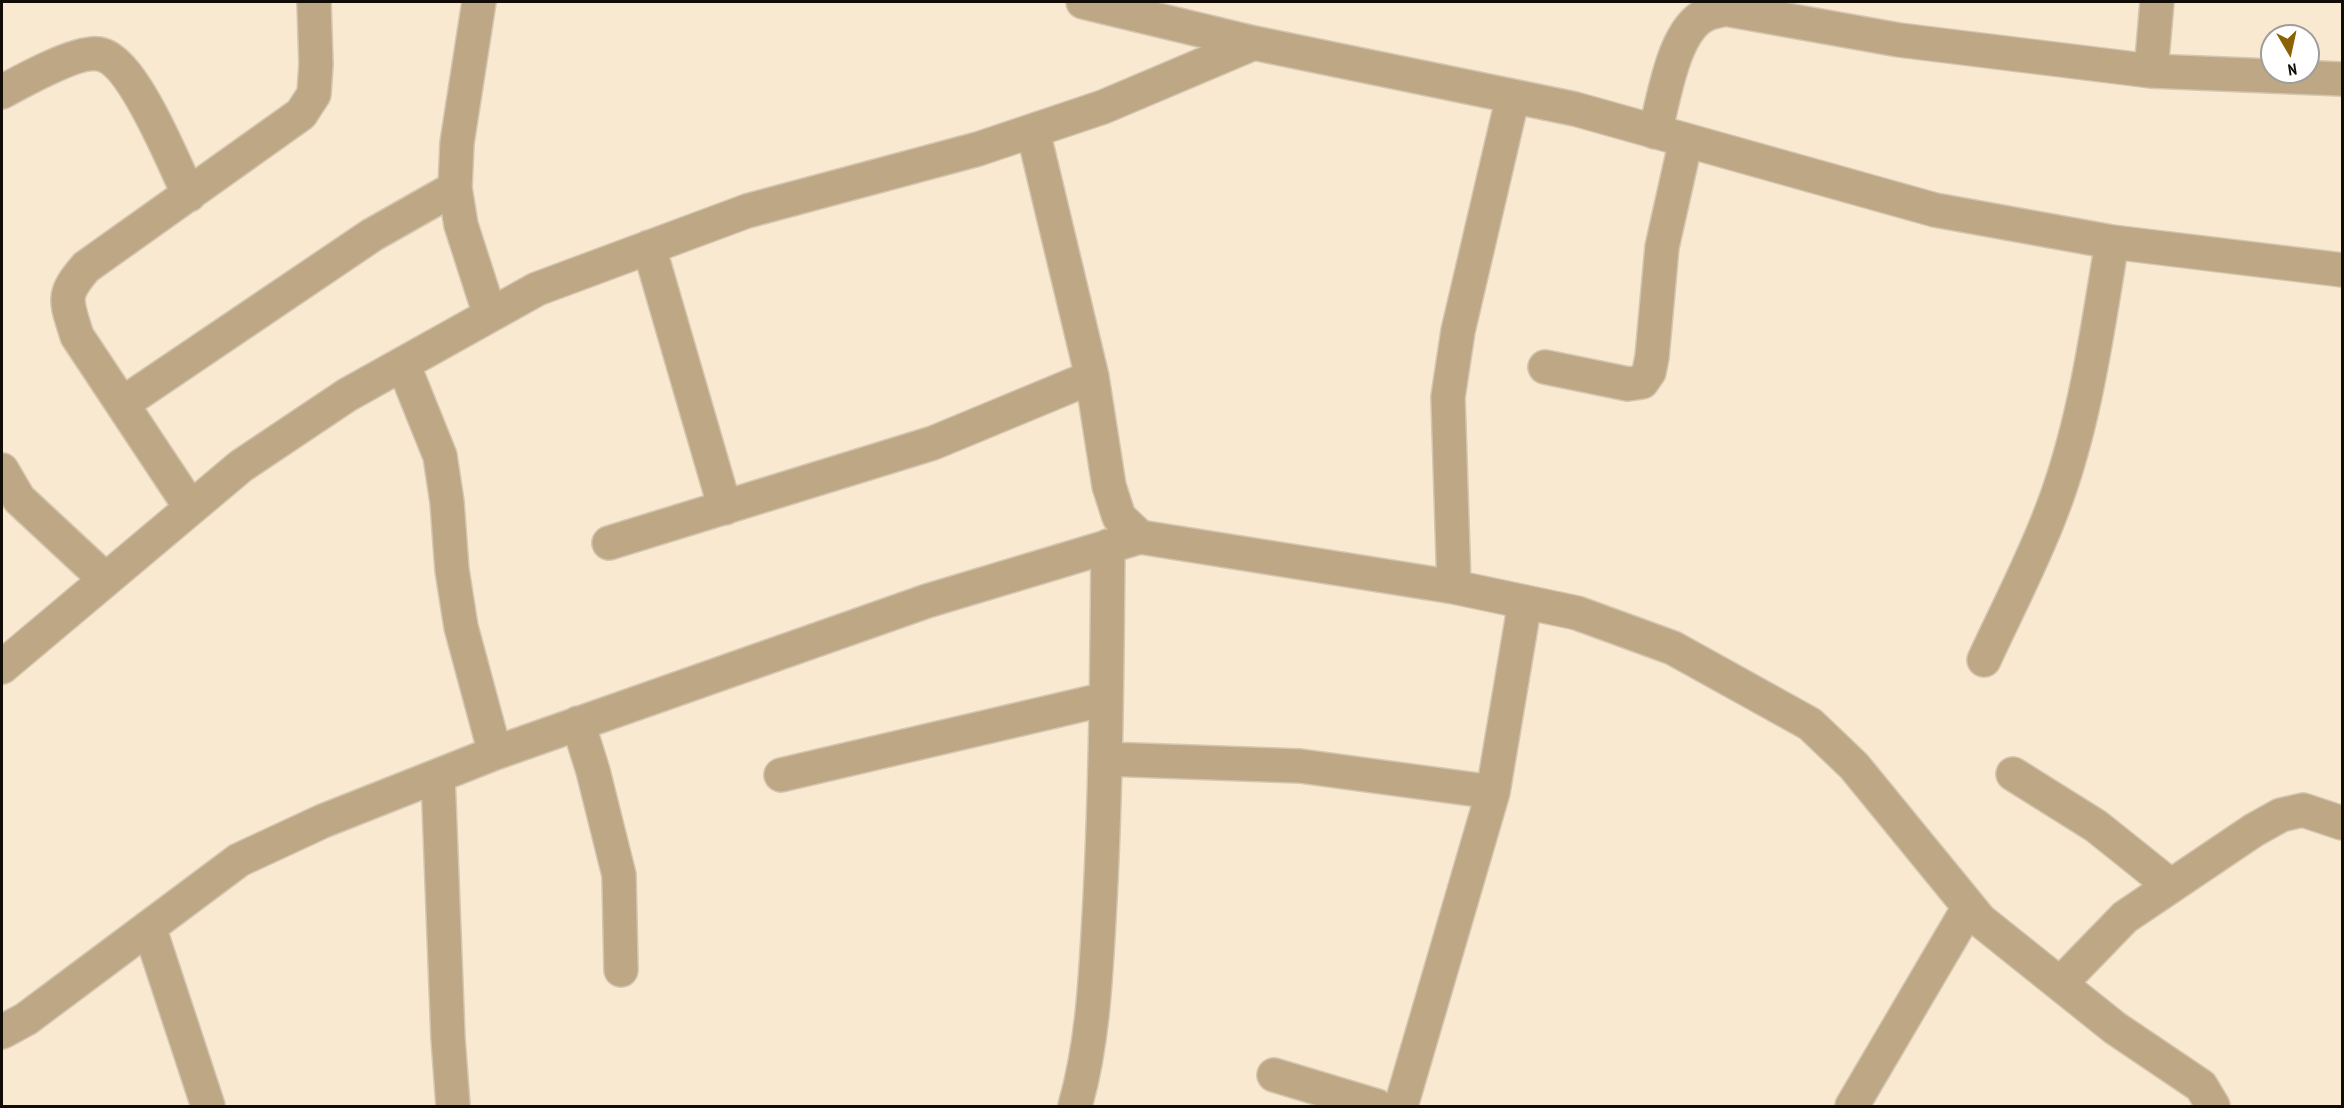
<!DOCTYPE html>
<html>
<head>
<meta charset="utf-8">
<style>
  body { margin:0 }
  #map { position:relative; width:2344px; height:1108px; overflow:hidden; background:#f9e9d1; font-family:"PT Sans Narrow",sans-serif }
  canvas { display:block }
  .frame { position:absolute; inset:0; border:3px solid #110c05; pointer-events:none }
  .north { position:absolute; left:2260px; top:24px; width:60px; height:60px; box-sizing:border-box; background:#fff; border:2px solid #a09e9b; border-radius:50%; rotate:171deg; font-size:16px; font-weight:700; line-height:24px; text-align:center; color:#110c05 }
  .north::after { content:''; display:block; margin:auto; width:21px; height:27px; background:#8b6103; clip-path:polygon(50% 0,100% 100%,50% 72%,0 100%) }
</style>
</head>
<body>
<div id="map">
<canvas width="2344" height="1108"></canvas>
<div class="frame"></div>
<div class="north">N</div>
</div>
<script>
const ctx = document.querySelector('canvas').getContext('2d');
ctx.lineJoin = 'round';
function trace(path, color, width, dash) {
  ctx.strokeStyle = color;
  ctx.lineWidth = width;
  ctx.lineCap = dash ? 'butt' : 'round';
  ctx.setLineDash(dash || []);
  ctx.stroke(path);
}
const minor = new Path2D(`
  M479,2L457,143L455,188L461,225L490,315
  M1083,2L1254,43L1575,109L1935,210L2112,242L2342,270
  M2151,71L2157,2
  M2,92C22,81 78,50 99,54C133,59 174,164 189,195
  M1033,131L1092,377L1109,486L1119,517L1140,537L1454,587L1577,613L1673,648L1810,724L1854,766L1980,920L2115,1028L2201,1086L2213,1106
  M1655,132C1664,100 1673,28 1707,14C1712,12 1719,11 1725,9L1899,40L2151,71L2342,79
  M649,247L725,508
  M403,364L440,456L447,502L452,570L461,627L495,753
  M1545,367L1628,384L1642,382L1649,372L1652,357L1662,247L1686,140
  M122,404L372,235L455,188
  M2,470L19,499L105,579
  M191,508L77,336C66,300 61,296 86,267L301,114L314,94L316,64L314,2
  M609,543L933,443L1092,377
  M1454,587L1448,397L1458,331L1513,96
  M1984,660C2007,610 2033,561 2052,510C2085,424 2097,332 2112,242
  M2,667L241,466L347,395L537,289L747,211L978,149L1103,107L1254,43
  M578,723L593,771L619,875L621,970
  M1106,759L1300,766L1493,792
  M2013,774L2096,826L2171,886
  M781,775L1106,699
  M438,776L448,1038L453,1106
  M149,927L208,1106
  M2060,984L2125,917L2254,830L2281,815L2303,810L2342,823
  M2,1032L26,1019L239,860L323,821L495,753L927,601L1140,537
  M1274,1075L1377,1106
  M1075,1106C1094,1040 1096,969 1100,900C1106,782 1107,664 1108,546
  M1401,1106L1493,792L1525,602
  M1852,1106L1969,907`);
trace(minor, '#d4c6b0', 36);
trace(minor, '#bda784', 33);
</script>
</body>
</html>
